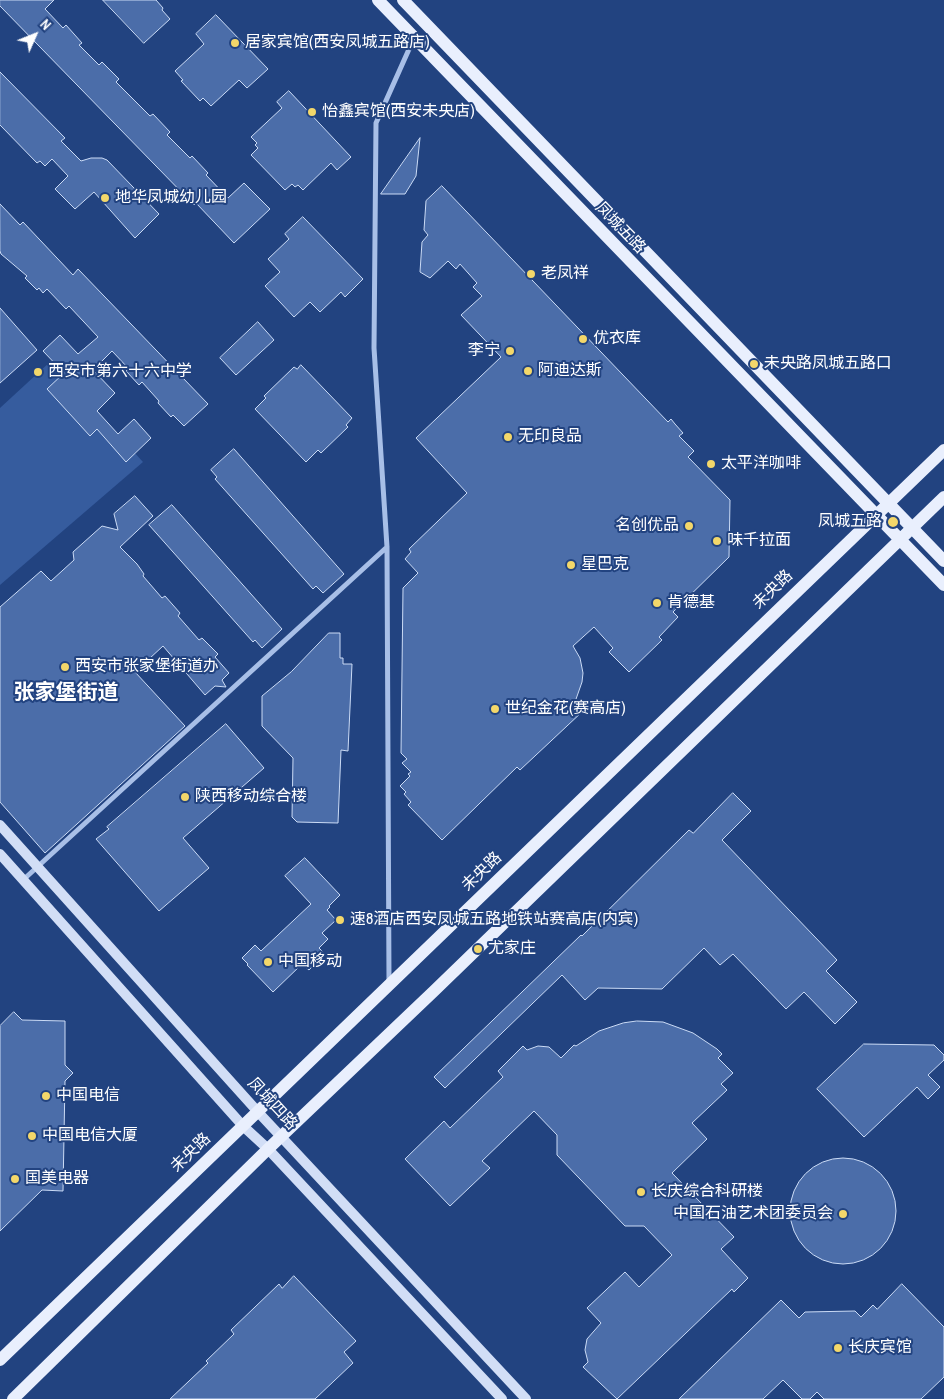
<!DOCTYPE html>
<html>
<head>
<meta charset="utf-8">
<style>
  body { margin:0 }
  #map { position:relative; width:944px; height:1399px; overflow:hidden; background:#224380; font-family:"Archivo Narrow",sans-serif }
  canvas { display:block }
  .north { position:absolute; left:10px; top:10px; width:50px; height:50px; -webkit-text-stroke:4px #224380; paint-order:stroke; rotate:46deg; font-size:14px; font-weight:700; line-height:20px; text-align:center; color:#fff }
  .north::after { content:''; display:block; margin:auto; width:18px; height:22px; background:#fff; clip-path:polygon(50% 0,100% 100%,50% 72%,0 100%) }
</style>
</head>
<body>
<div id="map">
<canvas width="944" height="1399"></canvas>
<div class="north">N</div>
</div>
<script>
const ctx = document.querySelector('canvas').getContext('2d');
ctx.lineJoin = 'round';
function fillPath(path, color) {
  ctx.fillStyle = color;
  ctx.fill(path, 'evenodd');
}
function trace(path, color, width, dash) {
  ctx.strokeStyle = color;
  ctx.lineWidth = width;
  ctx.lineCap = dash ? 'butt' : 'round';
  ctx.setLineDash(dash || []);
  ctx.stroke(path);
}
function label(font, color, halo, rows, align = 'center') {
  ctx.font = font + ' "Archivo Narrow","Noto Sans SC",sans-serif';
  ctx.lineWidth = 4;
  ctx.setLineDash([]);
  ctx.textBaseline = 'middle';
  ctx.strokeStyle = halo;
  ctx.fillStyle = color;
  for (const [text, x, y, turn = 0] of rows) {
    ctx.save();
    ctx.translate(x, y);
    ctx.rotate((+turn || 0) * Math.PI / 180);
    ctx.textAlign = isNaN(turn) ? turn : align;
    if (halo) ctx.strokeText(text, 0, 0);
    ctx.fillText(text, 0, 0);
    ctx.restore();
  }
}
const green = new Path2D(`
  M51,361L143,462L0,585V408Z`);
const building = new Path2D(`
  M0,0H54L45,9L63,28L66,25L82,43L79,45L99,65L102,62L119,79L116,82L150,116L153,114L170,132L167,135L190,158L192,156L208,173L206,175L228,198L244,183L270,209L234,243L196,203L194,205L0,6Z
  M103,0H156L163,8L162,10L170,19L144,43Z
  M216,15L268,69L247,88L239,80L211,106L203,98L200,101L181,81L183,80L175,71L204,44L196,34Z
  M0,72L65,138L61,141L81,161L91,158H102L107,160L159,214L135,238L94,192L75,209L55,189L68,176L52,159L45,166L40,161L37,163L0,125Z
  M289,91L351,157L337,170L331,163L303,190L298,185L295,187L292,184L285,190L251,155L258,148L255,145L257,143L251,137L282,108L277,102Z
  M420,138L416,176L405,194H381Z
  M442,186L668,422L671,419L675,424L683,433L679,436L694,451L688,457L730,500L729,557L673,612L678,617L659,637L662,640L629,672L609,652L613,648L594,627L573,646L580,658L583,673L582,682L575,702L583,711L520,770L517,767L442,840L408,805L411,802L404,794L406,792L400,786L410,776L408,774L411,772L402,763L407,759L401,753L403,588L418,573L405,559L411,552L409,549L467,493L416,438L501,357L461,315L482,296L473,287L477,283L460,264L456,269L448,261L430,278L420,272L422,242L428,235L424,230L426,201Z
  M0,204L20,225L23,222L73,275L78,269L208,404L184,426L173,415L171,417L158,403L159,401L142,382L139,385L126,371L129,369L112,351L93,370L115,393L97,411L118,434L134,419L151,438L126,462L97,429L90,436L47,389L64,373L43,351L60,335L78,354L98,337L69,306L66,309L47,289L43,293L39,288L37,290L25,278L27,276L1,254L0,251Z
  M303,217L363,279L345,297L341,292L320,312L310,302L294,317L265,286L280,272L268,259L289,239L285,234Z
  M0,308L37,350L0,383Z
  M258,322L274,340L236,375L220,358Z
  M301,365L352,418L346,425L348,427L321,453L318,450L306,462L255,409L266,398L264,396L294,367L297,369Z
  M234,449L344,574L323,593L316,586L313,589L215,479L217,477L211,470Z
  M135,496L153,516L120,547L137,564L144,574L143,576L162,598L165,596L180,613L178,616L199,640L202,638L218,654L215,657L229,673L222,680L226,687L215,686L205,695L163,646L135,672L185,726L45,853L0,802V607L41,571L51,581L74,560L73,552L102,526L118,530L114,514Z
  M172,505L282,629L262,648L255,640L253,642L149,525Z
  M329,633H340V658H343V664H352L348,751L341,750L338,823L297,822L292,817L293,758L262,726V696L291,672Z
  M226,724L264,768L183,838L209,868L159,911L96,839L109,829L107,827Z
  M733,793L751,811L722,840L837,960L826,971L857,1002L835,1024L804,992L786,1009L733,954L720,965L704,948L662,989L598,988L585,1000L562,975L445,1088L434,1077L581,935L582,936L689,830L693,833Z
  M305,858L340,895L329,906L330,907L327,910L336,920L322,933L328,939L319,948L325,954L309,970L302,964L273,992L247,965L248,964L242,958L255,945L261,951L311,904L285,876Z
  M14,1012L22,1020L65,1021V1065L73,1073L65,1081L63,1191L42,1190L0,1231V1026Z
  M637,1021L663,1022L693,1033L717,1049L722,1054L718,1058L733,1073L721,1084L727,1090L692,1123L707,1139L672,1173L734,1237L721,1249L748,1278L734,1292L732,1289L617,1399L583,1367L588,1362L585,1350L587,1339L601,1323L587,1308L625,1272L639,1287L672,1255L644,1226H625L557,1155V1135L534,1111L482,1161L490,1168L450,1206L405,1159L444,1121L450,1128L503,1077L498,1071L523,1046L527,1050L538,1046L549,1047L561,1058L574,1045L576,1046L599,1031L623,1023Z
  M864,1044L934,1045L944,1055V1060L928,1075L940,1087L928,1099L917,1087L864,1137L817,1089Z
  M790 1211a53 53 0 1 1 106 0a53 53 0 1 1-106 0Z
  M294,1276L356,1341L344,1352L353,1363L315,1399H170L208,1363L206,1361L234,1334L231,1330L279,1284L282,1288Z
  M902,1284L944,1327V1377L921,1399H824L817,1392L810,1399H802L783,1380L763,1399H679L781,1300L799,1318L805,1312L855,1311L861,1317L873,1305L877,1309Z`);
const street = new Path2D(`
  M23,880L387,547
  M389,981L387,547L374,348L376,123L414,38`);
const secondary = new Path2D(`
  M0,825L258,1112L526,1399
  M0,854L243,1126L268,1149L502,1399`);
const primary = new Path2D(`
  M378,0L944,585
  M403,0L944,561
  M0,1360L944,450
  M13,1399L268,1149L434,991L944,497`);
const markers = [
  [235,43,5,"#f3d76a"],
  [312,112,5,"#f3d76a"],
  [105,198,5,"#f3d76a"],
  [531,274,5,"#f3d76a"],
  [583,339,5,"#f3d76a"],
  [510,351,5,"#f3d76a"],
  [754,364,5,"#f3d76a"],
  [528,371,5,"#f3d76a"],
  [38,372,5,"#f3d76a"],
  [508,437,5,"#f3d76a"],
  [711,464,5,"#f3d76a"],
  [893,522,6,"#f3d76a"],
  [689,526,5,"#f3d76a"],
  [717,541,5,"#f3d76a"],
  [571,565,5,"#f3d76a"],
  [657,603,5,"#f3d76a"],
  [65,667,5,"#f3d76a"],
  [495,709,5,"#f3d76a"],
  [185,797,5,"#f3d76a"],
  [340,920,5,"#f3d76a"],
  [478,949,5,"#f3d76a"],
  [268,962,5,"#f3d76a"],
  [46,1096,5,"#f3d76a"],
  [32,1136,5,"#f3d76a"],
  [15,1179,5,"#f3d76a"],
  [641,1192,5,"#f3d76a"],
  [843,1214,5,"#f3d76a"],
  [838,1348,5,"#f3d76a"]
];
const poiNames = [
  ["居家宾馆(西安凤城五路店)",245,43],
  ["怡鑫宾馆(西安未央店)",322,112],
  ["地华凤城幼儿园",115,198],
  ["老凤祥",541,274],
  ["优衣库",593,339],
  ["李宁",500,351,"right"],
  ["未央路凤城五路口",764,364],
  ["阿迪达斯",538,371],
  ["西安市第六十六中学",48,372],
  ["无印良品",518,437],
  ["太平洋咖啡",721,464],
  ["凤城五路",882,522,"right"],
  ["名创优品",679,526,"right"],
  ["味千拉面",727,541],
  ["星巴克",581,565],
  ["肯德基",667,603],
  ["西安市张家堡街道办",75,667],
  ["世纪金花(赛高店)",505,709],
  ["陕西移动综合楼",195,797],
  ["速8酒店西安凤城五路地铁站赛高店(内宾)",350,920],
  ["尤家庄",488,949],
  ["中国移动",278,962],
  ["中国电信",56,1096],
  ["中国电信大厦",42,1136],
  ["国美电器",25,1179],
  ["长庆综合科研楼",651,1192],
  ["中国石油艺术团委员会",833,1214,"right"],
  ["长庆宾馆",848,1348]
];
const streetNames = [
  ["凤城五路",620,228,46],
  ["未央路",773,590,-44],
  ["未央路",482,872,-44],
  ["凤城四路",272,1104,47],
  ["未央路",191,1153,-44]
];
const districtNames = [
  ["张家堡街道",66,693]
];
fillPath(green, '#365c9e');
fillPath(building, '#4b6da9');
trace(building, '#cbdbf5', 1);
trace(street, '#a8bfe7', 5);
trace(secondary, '#d2def6', 10);
trace(primary, '#e9effd', 12);
for (const [x, y, r, color] of markers) {
  const dot = new Path2D();
  dot.arc(x, y, r, 0, 2 * Math.PI);
  ctx.fillStyle = color;
  ctx.fill(dot);
  trace(dot, '#224380', 2);
}
label('16px', '#fff', '#224380', poiNames, 'left');
label('16px', '#fff', '#224380', streetNames);
label('bold 21px', '#fff', '#224380', districtNames);
</script>
</body>
</html>
